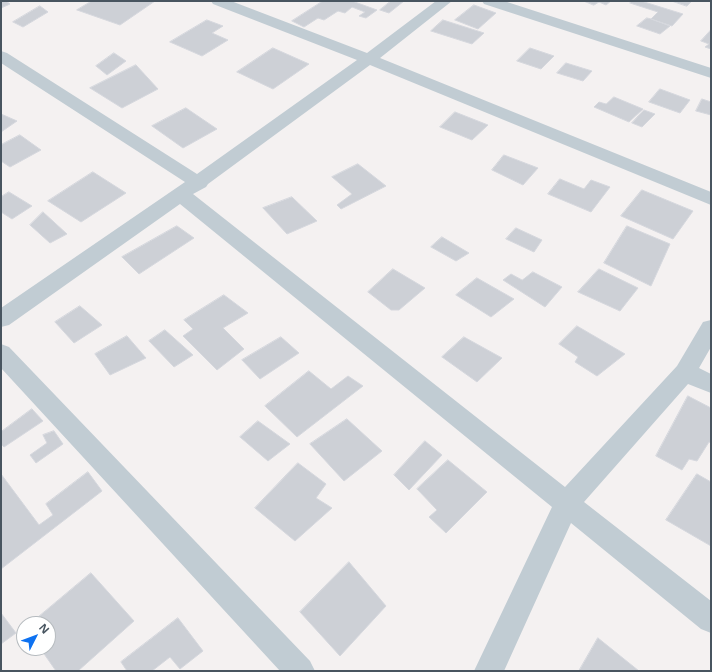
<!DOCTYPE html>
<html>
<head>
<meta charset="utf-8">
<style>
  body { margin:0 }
  #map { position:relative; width:712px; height:672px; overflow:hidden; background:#f4f1f1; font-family:"Noto Sans",sans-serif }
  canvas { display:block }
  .frame { position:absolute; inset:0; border:2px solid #485560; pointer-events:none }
  .north { position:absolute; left:16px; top:616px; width:40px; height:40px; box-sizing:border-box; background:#fff; border:1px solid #b6bbbf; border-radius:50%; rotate:48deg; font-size:11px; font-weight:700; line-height:16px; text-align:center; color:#485560 }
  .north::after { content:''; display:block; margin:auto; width:14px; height:18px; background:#0e72f1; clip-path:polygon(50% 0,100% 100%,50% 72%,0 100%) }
</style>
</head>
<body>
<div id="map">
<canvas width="712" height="672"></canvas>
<div class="frame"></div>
<div class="north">N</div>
</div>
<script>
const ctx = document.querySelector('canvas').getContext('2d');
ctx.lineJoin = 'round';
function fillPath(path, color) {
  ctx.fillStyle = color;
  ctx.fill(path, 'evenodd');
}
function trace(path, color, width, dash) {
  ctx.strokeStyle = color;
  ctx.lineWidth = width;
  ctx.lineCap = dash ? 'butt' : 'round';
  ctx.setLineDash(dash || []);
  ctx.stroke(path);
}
const building = new Path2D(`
  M1,1H6L10,4L1,8Z
  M92,1H155L120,25L77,10Z
  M323,1H352L377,10L366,18L359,16L365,12L352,7L345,13L338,11L324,20L318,18L304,27L292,21Z
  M391,1H404L389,13L380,10Z
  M584,1H611L606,5L599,2L594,5Z
  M632,1H641L683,14L672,26L651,19L658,12L630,3Z
  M672,1H692L687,6Z
  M474,5L496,13L478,29L455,20Z
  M40,6L48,12L23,27L13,22Z
  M647,18L651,19L670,26L660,34L637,26Z
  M207,20L223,26L212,33L228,40L202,56L170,42Z
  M443,20L484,33L472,44L431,31Z
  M711,30V49L705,47L709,44L701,41Z
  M273,48L309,64L273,89L237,72Z
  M530,48L554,56L541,69L517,61Z
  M114,53L126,61L107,75L96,66Z
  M566,63L592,71L583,81L557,73Z
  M136,65L158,89L122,108L90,88Z
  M660,89L690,100L680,113L649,102Z
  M614,97L643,109L629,122L594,107L599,102L606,104Z
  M702,99L711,102V115L696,111Z
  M186,108L217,129L183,148L152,126Z
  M644,110L655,114L642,127L632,123Z
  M455,112L488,125L472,140L440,127Z
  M1,114L17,121L1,132Z
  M20,135L41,150L10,167L1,161V145Z
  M504,155L538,168L523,185L492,170Z
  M358,164L386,186L341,209L337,205L352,194L332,177Z
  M93,172L126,193L81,222L48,201Z
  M560,179L584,189L591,180L610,187L591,212L548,194Z
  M642,190L693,211L673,239L621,216Z
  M9,192L32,206L12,219L1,212V197Z
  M292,197L317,221L287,234L263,208Z
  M43,212L67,234L50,243L30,225Z
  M177,226L194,238L139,274L122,257Z
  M627,226L670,244L651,286L604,263Z
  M516,228L542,240L534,252L506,239Z
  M442,237L469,253L456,261L431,247Z
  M393,269L425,288L399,310H391L368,292Z
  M599,269L638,288L620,311L578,292Z
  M533,272L562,287L545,307L503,280L511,274L522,280Z
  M477,278L514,299L491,317L456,295Z
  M224,295L248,313L223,328L244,349L217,370L183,336L193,329L184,320Z
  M80,306L102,325L74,343L55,322Z
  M577,326L625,354L597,376L575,362L578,357L559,344Z
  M165,330L193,355L174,367L149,341Z
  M127,336L146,358L110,375L95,354Z
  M281,337L299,353L260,379L242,360Z
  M464,337L502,358L477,382L442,357Z
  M309,371L331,389L348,376L363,386L297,437L265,406Z
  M688,396L711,408V443L709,442L697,461L689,459L682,470L656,456Z
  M32,409L43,421L4,447L1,444V432Z
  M347,419L382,451L344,481L310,444Z
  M258,421L290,444L268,461L240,437Z
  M54,431L63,444L36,463L30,455L47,443L43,435Z
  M425,441L442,455L409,490L394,475Z
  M448,460L487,492L446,533L429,517L437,510L417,489Z
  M298,463L326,484L316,498L332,508L295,541L255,508Z
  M88,472L102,491L1,569V474L39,525L53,515L46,504Z
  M697,474L711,482V546L666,520Z
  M349,562L386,606L340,656L300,612Z
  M91,573L134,621L78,671H56L40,648H48V624H30Z
  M1,613L16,633L1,644Z
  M178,618L203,651L180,669L170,657L152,671H127L121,662Z
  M598,638L639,671H579Z`);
const street = new Path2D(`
  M211,1H231L367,53L436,1H452L380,58L711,192V205L370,65L208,184L206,187L193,194L565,487L677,366L703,322L711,320V347L699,368L711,374V393L688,384L584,502L711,601V633L701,629L571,523L504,671H474L552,507L180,204L9,325L1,327V308L185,182L1,63V51L7,53L197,174L357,60L213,4Z
  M482,1H504L711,68V78L484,4Z
  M1,344L9,347L310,661L315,671H280L1,368Z`);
fillPath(building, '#cdd0d6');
trace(building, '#d5d7dd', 1);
fillPath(street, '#c1ccd3');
</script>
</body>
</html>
